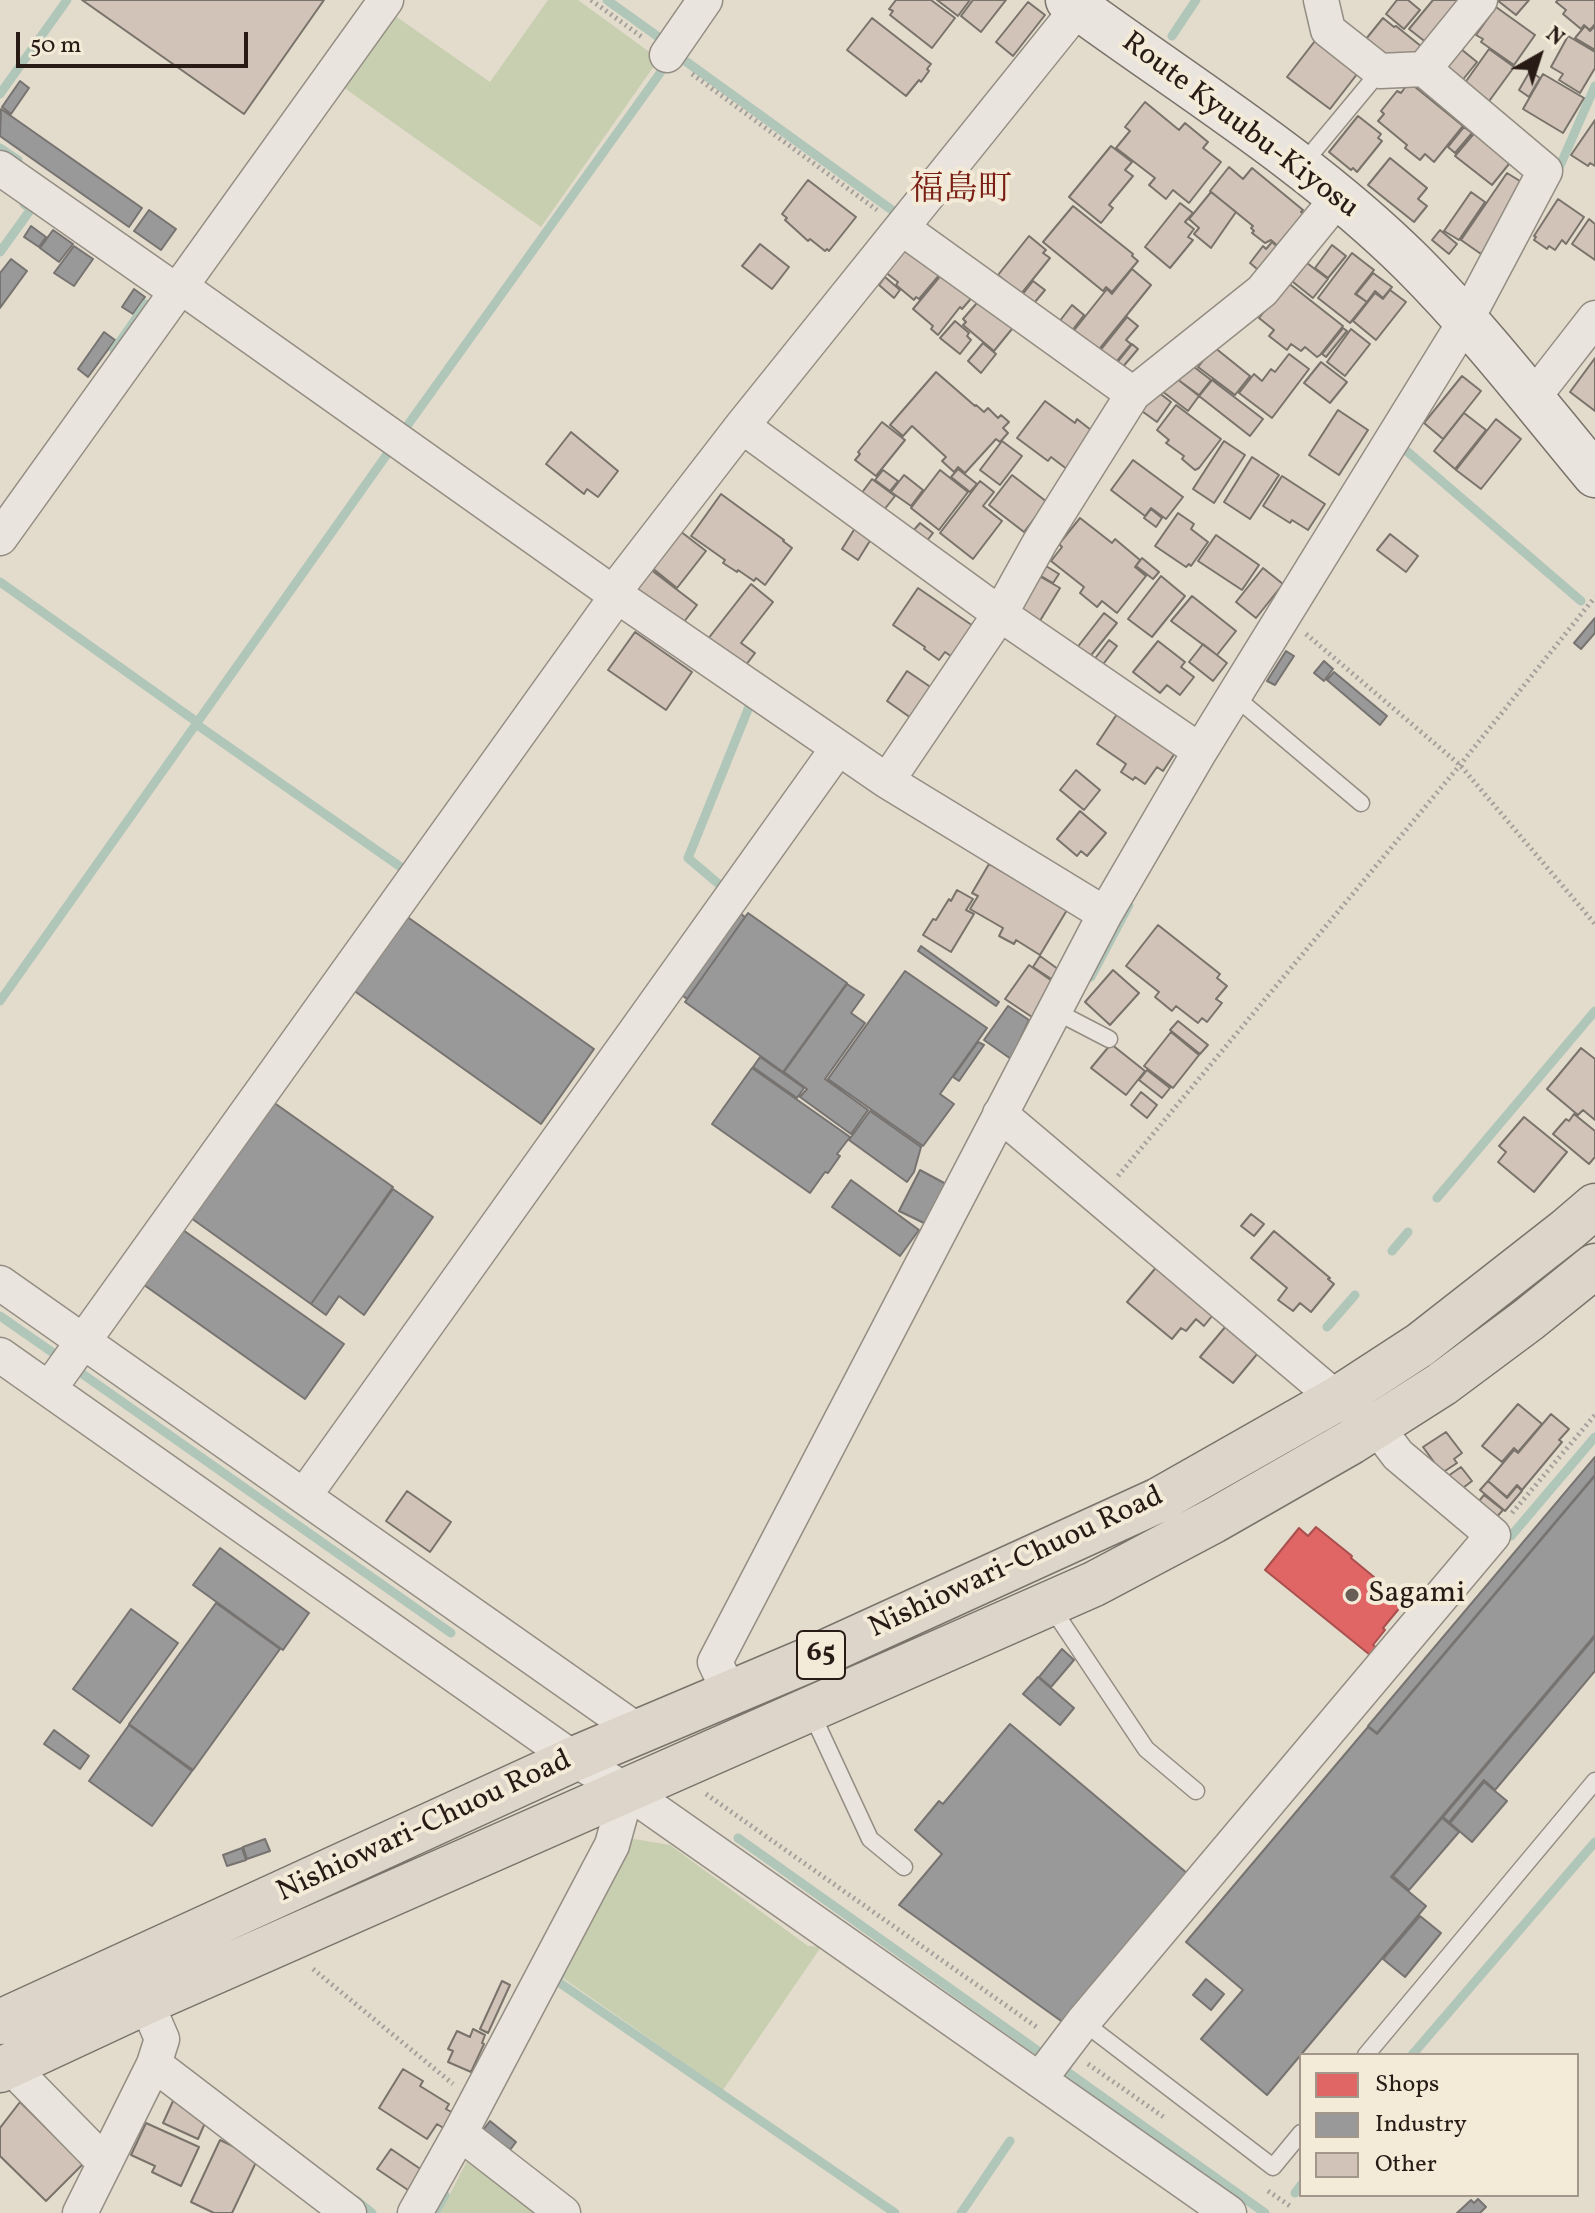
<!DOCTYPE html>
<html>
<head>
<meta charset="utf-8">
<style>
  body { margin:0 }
  #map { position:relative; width:1595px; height:2213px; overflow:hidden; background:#e3dccc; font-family:Vollkorn,serif }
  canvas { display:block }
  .legend { position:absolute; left:1299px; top:2053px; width:280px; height:144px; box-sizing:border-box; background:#f3ead8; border:2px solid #a2978a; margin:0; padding:10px 14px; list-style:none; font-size:24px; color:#281a15 }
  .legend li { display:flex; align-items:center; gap:16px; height:40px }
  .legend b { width:40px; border:2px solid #a2978a }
  .north { position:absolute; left:1499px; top:16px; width:80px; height:80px; -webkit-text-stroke:6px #f3ead8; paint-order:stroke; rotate:39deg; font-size:22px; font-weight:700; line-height:32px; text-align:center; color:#281a15 }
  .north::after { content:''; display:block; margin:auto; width:28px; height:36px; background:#281a15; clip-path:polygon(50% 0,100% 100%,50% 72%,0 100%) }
  .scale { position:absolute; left:16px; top:32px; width:232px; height:36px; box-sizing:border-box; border:4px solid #281a15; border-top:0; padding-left:10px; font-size:24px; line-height:28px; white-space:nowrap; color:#281a15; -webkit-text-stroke:6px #f3ead8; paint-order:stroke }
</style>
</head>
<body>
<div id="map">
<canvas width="1595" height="2213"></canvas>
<ul class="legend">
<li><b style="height:22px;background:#e06666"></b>Shops</li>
<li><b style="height:22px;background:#999"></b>Industry</li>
<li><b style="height:22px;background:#d1c3b8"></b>Other</li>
</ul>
<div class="north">N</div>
<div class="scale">50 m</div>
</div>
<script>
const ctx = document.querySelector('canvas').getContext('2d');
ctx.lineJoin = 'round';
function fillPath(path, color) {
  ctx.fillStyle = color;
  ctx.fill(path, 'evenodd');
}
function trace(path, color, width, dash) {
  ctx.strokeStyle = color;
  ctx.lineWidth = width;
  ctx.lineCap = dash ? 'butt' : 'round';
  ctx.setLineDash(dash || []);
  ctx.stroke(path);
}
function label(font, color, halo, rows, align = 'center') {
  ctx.font = font + ' Vollkorn,"Noto Serif JP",serif';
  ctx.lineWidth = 8;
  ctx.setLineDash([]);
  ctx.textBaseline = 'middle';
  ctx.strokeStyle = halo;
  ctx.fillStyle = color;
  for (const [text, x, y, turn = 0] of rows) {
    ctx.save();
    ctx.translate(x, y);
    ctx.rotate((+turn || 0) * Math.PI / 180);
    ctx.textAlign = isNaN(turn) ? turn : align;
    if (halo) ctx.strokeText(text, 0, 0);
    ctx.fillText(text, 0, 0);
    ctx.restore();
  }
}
const green = new Path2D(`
  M548,0H578L659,59L541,227L340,85L391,13L490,82Z
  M628,1838L670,1845L808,1946L821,1947L723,2090L563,1978Z
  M467,2161L533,2213H440Z`);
const shops = new Path2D(`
  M1316,1527L1352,1556L1351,1558L1374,1577L1371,1580L1402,1605L1383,1628L1385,1630L1373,1645L1381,1651L1375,1659L1265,1570L1299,1528L1308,1536Z`);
const industry = new Path2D(`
  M20,81L29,88L11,114L2,107Z
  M1,109L142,208L129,227L0,136Z
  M149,210L176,229L161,250L134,231Z
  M31,226L46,237L39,247L24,237Z
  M53,230L73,244L59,262L40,248Z
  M74,246L93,259L74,286L54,273Z
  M11,259L27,271L0,308V273Z
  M134,289L145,297L133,314L122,307Z
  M104,332L115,340L88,377L78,369Z
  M1595,618V633L1581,649L1574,643Z
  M1286,651L1294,656L1275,685L1267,681Z
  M1324,661L1333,669L1324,681L1314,673Z
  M1334,672L1387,716L1380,725L1327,680Z
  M736,910L745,917L687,999L678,992Z
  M748,913L847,983L783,1072L685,1002Z
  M406,916L594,1049L541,1124L353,990Z
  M921,946L999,1002L996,1006L918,951Z
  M905,971L987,1028L940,1094L954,1104L923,1146L828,1079Z
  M847,984L864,995L851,1013L865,1023L825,1079L868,1110L851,1134L800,1097L807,1089L784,1072Z
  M1008,1006L1029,1020L1011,1059L984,1040Z
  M978,1042L984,1045L959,1081L953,1077Z
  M760,1057L804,1088L797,1098L753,1067Z
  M752,1068L850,1137L837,1154L840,1156L828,1173L825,1172L810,1193L712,1124Z
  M273,1102L393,1187L311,1304L191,1218Z
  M870,1111L921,1147L914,1172L907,1182L849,1140Z
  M920,1170L946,1184L926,1224L899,1211Z
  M851,1180L919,1230L900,1256L832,1207Z
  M393,1189L433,1217L364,1315L339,1296L326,1315L311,1304Z
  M176,1225L344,1344L305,1399L137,1280Z
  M1595,1457V1475L1377,1733L1368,1726Z
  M1595,1476V1635L1391,1877L1426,1906L1267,2095L1201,2039L1243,1990L1186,1942L1368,1727L1377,1734Z
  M220,1548L309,1613L283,1650L193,1585Z
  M216,1603L280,1649L193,1770L129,1724Z
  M131,1609L178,1643L120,1723L73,1689Z
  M1595,1637V1671L1495,1790L1484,1780L1449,1822L1443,1817Z
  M1062,1649L1074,1660L1051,1687L1039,1677Z
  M1038,1677L1074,1708L1060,1725L1023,1694Z
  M1010,1724L1188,1874L1064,2023L899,1905L942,1854L915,1830L939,1801L943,1804Z
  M129,1725L192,1771L152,1826L89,1781Z
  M54,1730L89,1756L80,1769L44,1744Z
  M1484,1782L1507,1801L1472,1842L1450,1823Z
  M1442,1818L1459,1832L1409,1890L1393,1876Z
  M265,1839L270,1851L247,1859L243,1847Z
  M242,1848L246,1860L227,1866L223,1855Z
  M1420,1916L1441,1933L1405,1977L1383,1959Z
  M1206,1979L1224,1994L1211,2010L1193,1995Z
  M490,2121L516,2142L510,2150L483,2130Z
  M1478,2199L1486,2207L1480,2213H1457L1471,2200L1474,2203Z`);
const stream = new Path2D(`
  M607,0L664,41
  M1172,36L1196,0
  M677,55L896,213
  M0,94L67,0
  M0,148L18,160
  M1556,175L1595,86
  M0,252L31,209L24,204
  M114,350L146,304
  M402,433L663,69
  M1402,447L1581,601
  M0,582L197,722
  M196,724L405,870
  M727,891L688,858L751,702
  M1091,977L1129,905
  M0,1001L390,450
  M1437,1198L1595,1011
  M1392,1251L1408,1232
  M0,1316L62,1359
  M1327,1327L1355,1295
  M74,1368L451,1633
  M1511,1536L1595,1437
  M738,1838L1048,2058
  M561,1973L557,1981L895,2213
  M1412,2055L1595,1842
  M1059,2066L1265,2213
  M1295,2193L1301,2185
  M356,2200L372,2213
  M435,2213L445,2195
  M961,2213L1010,2141`);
const building = new Path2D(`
  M82,0H324L244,114Z
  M896,0H931L955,18L932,48L890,15L893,11L889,9Z
  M937,0H970L958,16Z
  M973,0H1006L981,32L961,16Z
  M1397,0H1408L1420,10L1404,29L1386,14Z
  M1433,0H1462L1432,47L1409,29Z
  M1497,0H1529L1516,15Z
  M1558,0H1595V24L1590,30L1584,25L1581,29L1563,14L1566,10L1556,2Z
  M1028,2L1045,15L1013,56L996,42Z
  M1496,7L1535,35L1514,65L1481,42L1483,39L1476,35Z
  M872,18L931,64L927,69L929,71L921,82L919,80L906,96L847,50Z
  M1383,18L1394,27L1396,26L1427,51L1396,64L1366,39Z
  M1585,26L1590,31L1595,26V50L1575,38Z
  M1568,36L1595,52V68L1580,93L1559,80L1563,74L1551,67Z
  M1318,37L1361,69L1330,109L1287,77Z
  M1461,49L1477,62L1461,82L1444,69Z
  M1489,49L1514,67L1487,104L1462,87Z
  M1530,71L1540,78L1529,97L1519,90Z
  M1543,74L1584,98L1563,133L1523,109Z
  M1409,82L1463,126L1434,162L1425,154L1420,160L1405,148L1407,145L1378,121L1384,114L1381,111L1397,91L1401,93Z
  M1145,102L1179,130L1185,123L1208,142L1203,148L1221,162L1189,203L1173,190L1166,199L1149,185L1155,178L1116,148L1130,131L1125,127Z
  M1358,116L1381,134L1378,138L1382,141L1357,172L1353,168L1351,170L1329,152Z
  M1595,120V166L1590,163L1588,166L1571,155Z
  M1464,127L1472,133L1455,153L1448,147Z
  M1477,130L1513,159L1492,185L1455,156Z
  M1111,146L1132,162L1125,170L1133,176L1109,205L1113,208L1101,223L1069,197Z
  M1390,158L1427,188L1418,199L1427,206L1414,222L1368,185Z
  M1229,167L1243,179L1252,168L1303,210L1301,212L1306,216L1280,248L1271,240L1265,243L1252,233L1254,231L1251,228L1253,226L1210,191Z
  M1507,173L1528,186L1481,254L1461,240Z
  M808,180L856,217L829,251L827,249L825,251L810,239L808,241L785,220L787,218L782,214Z
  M1211,192L1236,212L1211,248L1194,234L1199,228L1189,219Z
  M1471,192L1485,202L1459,240L1444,231Z
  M1558,199L1584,217L1566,244L1562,240L1555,250L1549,246L1547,249L1534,240L1536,237L1534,236Z
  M1180,203L1193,213L1185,222L1194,229L1188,237L1193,240L1170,268L1145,247Z
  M1073,206L1133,254L1132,256L1138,261L1112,292L1106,287L1103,291L1043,242Z
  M1589,219L1595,224V260L1572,244Z
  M1440,230L1457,244L1449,254L1432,240Z
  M1029,236L1046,250L1043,253L1050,258L1021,294L998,275Z
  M1272,242L1281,250L1263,274L1250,263L1263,246L1266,249Z
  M760,244L789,267L772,289L742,266Z
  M907,245L941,273L919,299L916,297L914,300L896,285L898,282L885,272Z
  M1332,245L1346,256L1328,278L1315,268Z
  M1352,253L1374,270L1355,294L1367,302L1350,323L1318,298Z
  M1303,260L1328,279L1313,298L1288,278Z
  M1132,269L1151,285L1097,352L1072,333L1107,289L1112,294Z
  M1373,273L1392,287L1383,298L1375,291L1367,302L1356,294Z
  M942,274L975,294L962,309L960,307L938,335L931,329L933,326L913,309Z
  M885,277L900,290L894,298L879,285Z
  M1033,281L1045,290L1030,308L1019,299Z
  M1287,282L1343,326L1320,355L1317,357L1305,347L1301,351L1291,344L1287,350L1269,336L1274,330L1259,318Z
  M1390,290L1406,302L1376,340L1353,321L1375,293L1383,299Z
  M983,296L1016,324L994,351L963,325L966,322L963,319Z
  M1072,305L1084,315L1071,332L1059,322Z
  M1127,317L1138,326L1126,340L1131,344L1113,366L1098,353Z
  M955,321L969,333L967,336L971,340L960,354L940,338Z
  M1343,328L1347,331L1326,357L1322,354Z
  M1351,329L1370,344L1345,376L1327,362Z
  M983,343L996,354L981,373L968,361Z
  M1132,344L1138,349L1121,369L1115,365Z
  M1214,347L1250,376L1235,395L1198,367Z
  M1289,354L1309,369L1272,418L1239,393L1254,374L1262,381L1271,369L1275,372Z
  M1595,358V411L1570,392Z
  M1321,362L1347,382L1330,403L1304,383Z
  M1189,363L1211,380L1199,395L1177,379Z
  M936,372L975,406L976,405L984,412L988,408L998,418L1001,415L1009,422L1003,428L1008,433L1000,442L996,439L965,473L958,467L954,472L942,461L946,457L912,426L903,436L890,425Z
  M1172,375L1199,396L1188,411L1158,388Z
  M1462,376L1481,391L1443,439L1424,423Z
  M1212,380L1263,419L1250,436L1199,396Z
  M1154,389L1171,402L1157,422L1139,409Z
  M1045,401L1075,423L1077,419L1096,434L1072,473L1051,457L1048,461L1017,438Z
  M1176,405L1221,439L1199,468L1195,470L1182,459L1184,456L1166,443L1169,440L1157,430Z
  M1338,410L1368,430L1339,475L1309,455Z
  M1464,413L1486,430L1455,469L1434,451Z
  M1496,419L1521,439L1481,489L1456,470Z
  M882,422L905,440L876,476L855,460L860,454L858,452Z
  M571,432L618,471L598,497L587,489L584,494L546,464Z
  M1002,441L1022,456L1000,485L980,470Z
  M1224,441L1245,455L1214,503L1193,489Z
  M1252,457L1279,475L1250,519L1224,502Z
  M1133,460L1183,497L1166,519L1151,508L1145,516L1111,490Z
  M958,469L977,484L970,492L951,477Z
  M883,470L898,481L890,491L875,480Z
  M940,470L968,492L939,530L911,508Z
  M904,475L923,490L911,506L891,492Z
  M1012,475L1047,502L1024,532L989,505Z
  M1282,476L1325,504L1308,530L1292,520L1290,523L1263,506Z
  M872,479L895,496L880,515L858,498Z
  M980,481L994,492L983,506L1002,521L973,559L940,533Z
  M721,494L784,540L783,541L792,548L765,585L756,578L754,581L738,570L737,572L723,563L725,560L691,536Z
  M1151,509L1162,518L1156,527L1144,518Z
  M1178,513L1194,524L1191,529L1208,542L1191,566L1189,564L1186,567L1155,546Z
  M1080,518L1112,543L1115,539L1140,560L1135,567L1146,576L1117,613L1102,601L1097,607L1080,593L1084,587L1051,561L1062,547L1059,544Z
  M920,523L933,533L926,542L913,531Z
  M857,525L873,536L858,560L842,549Z
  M680,531L706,551L677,588L651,567Z
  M1390,534L1418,556L1406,572L1377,550Z
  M1216,535L1259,565L1242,590L1198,561Z
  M1142,558L1159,572L1153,579L1136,566Z
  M1041,563L1059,574L1053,583L1034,572Z
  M1263,568L1283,584L1256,618L1236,602Z
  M650,569L697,605L680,627L633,591Z
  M1034,573L1060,588L1038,624L1012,609Z
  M1161,576L1185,596L1152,637L1128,619Z
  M751,584L773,602L741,643L755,653L740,673L704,644Z
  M918,588L976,628L955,659L945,652L939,660L924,649L925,647L893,625Z
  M1192,596L1236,631L1217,655L1171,621Z
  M1104,613L1117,623L1088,659L1076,649Z
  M635,632L692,672L666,710L608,670Z
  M1109,640L1117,646L1101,667L1093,661Z
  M1158,641L1185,662L1181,667L1194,677L1180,695L1167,685L1160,693L1133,672Z
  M1203,644L1227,663L1213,681L1189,662Z
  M907,671L932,688L911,718L887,701Z
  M1119,711L1177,750L1163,771L1157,767L1145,784L1135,777L1133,780L1121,772L1126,764L1097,744Z
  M1076,770L1100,790L1084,810L1060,790Z
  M1080,811L1106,833L1087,856L1081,851L1077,856L1057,839Z
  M989,864L1013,878L1015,875L1067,910L1040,955L1016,940L1014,944L999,936L1003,928L970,909L978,896L972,893Z
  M957,890L973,899L966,910L974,914L951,952L923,935L933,919L936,920L949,899L951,901Z
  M1158,925L1220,974L1217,978L1227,986L1216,999L1222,1003L1207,1022L1202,1018L1198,1023L1176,1006L1172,1011L1155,997L1159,992L1126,966Z
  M1040,956L1062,972L1056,982L1033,967Z
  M1029,965L1055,983L1032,1017L1005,999Z
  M1113,970L1139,993L1110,1025L1085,1002Z
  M1178,1021L1208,1045L1200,1054L1170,1030Z
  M1171,1032L1199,1055L1173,1088L1144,1066Z
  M1111,1044L1145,1071L1126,1095L1091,1068Z
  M1581,1048L1595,1059V1120L1583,1110L1578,1115L1547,1089Z
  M1147,1070L1170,1088L1162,1098L1139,1080Z
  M1141,1092L1157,1105L1147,1118L1131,1105Z
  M1574,1114L1595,1131V1157L1589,1164L1553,1134L1566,1119L1569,1121Z
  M1524,1117L1567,1152L1534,1192L1498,1162L1506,1152L1499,1146Z
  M1251,1214L1264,1224L1254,1236L1241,1226Z
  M1274,1231L1330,1278L1328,1279L1334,1284L1311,1312L1300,1303L1293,1311L1278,1300L1287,1288L1251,1258Z
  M1159,1264L1216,1311L1204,1326L1196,1319L1186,1331L1181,1328L1172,1339L1127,1302Z
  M1226,1326L1258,1353L1233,1383L1200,1357Z
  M1518,1404L1542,1424L1518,1452L1514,1448L1502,1462L1482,1446Z
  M1551,1414L1569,1429L1559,1440L1562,1442L1522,1490L1517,1485L1507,1497L1488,1481L1514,1450L1518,1453Z
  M1446,1432L1462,1453L1454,1459L1457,1463L1442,1473L1423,1447Z
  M1461,1467L1472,1481L1459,1491L1448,1476Z
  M1488,1481L1507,1498L1517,1486L1522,1491L1505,1511L1480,1490Z
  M407,1491L451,1522L430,1552L386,1521Z
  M1484,1495L1503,1510L1493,1521L1475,1506Z
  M502,1981L510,1985L488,2033L480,2029Z
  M473,2029L485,2035L482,2043L484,2044L471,2072L448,2062L453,2051L448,2049L457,2031L470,2037Z
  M403,2069L423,2081L420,2086L449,2104L446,2109L455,2114L445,2129L437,2124L427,2139L379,2108Z
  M173,2101L208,2116L198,2139L163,2123Z
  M20,2102L83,2164L46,2201L0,2156V2128Z
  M146,2123L199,2147L181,2186L152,2172L155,2166L131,2155Z
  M220,2140L258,2158L232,2213H214L191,2202Z
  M391,2149L422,2170L408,2190L377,2169Z`);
const path = new Path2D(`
  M591,0L642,37
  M692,74L877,210
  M1306,634L1460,765L1595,924
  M1118,1176L1460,765L1595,597
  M1512,1513L1595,1415
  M706,1794L1038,2028
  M313,1969L453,2084
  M1088,2064L1165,2118
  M1268,2191L1290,2206`);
const service = new Path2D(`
  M1302,165L1380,71
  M1234,696L1361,803
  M1055,1011L1109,1039
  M1050,1605L1146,1749L1196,1791
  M811,1712L870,1839L904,1867
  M1083,2022L1273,2167L1301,2133
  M1366,2055L1595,1781`);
const minor = new Path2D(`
  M667,55L705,0
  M1424,69L1480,0
  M0,168L176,291
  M902,228L1133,394
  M180,286L613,593L887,781L1105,914
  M1532,399L1595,318
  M742,426L1000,614L1200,751
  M0,538L386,0
  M613,593L742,426L1079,7
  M887,781L1000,614L1040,542L1133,394L1262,291L1338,198
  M1000,1114L1337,1399
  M0,1283L639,1732
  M0,1355L574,1759L627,1791L1229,2213
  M49,1389L617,596
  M304,1496L838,748
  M730,1694L715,1662L1105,914L1200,751L1466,320L1545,171L1424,69L1380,71L1328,30L1321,0
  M154,2064L349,2213
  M10,2066L105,2163
  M1039,2080L1083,2022L1493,1535L1398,1455L1376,1426
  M460,2133L563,2213
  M80,2213L154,2064L162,2039L146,2002
  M415,2213L460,2133L612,1845L627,1791`);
const secondary = new Path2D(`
  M1068,0C1184,85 1309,161 1412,263C1478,329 1535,403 1595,475`);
const primary = new Path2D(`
  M0,2022L574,1759L806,1661L1159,1500L1337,1399L1420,1345L1567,1230L1595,1206
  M0,2070L146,2002L1094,1584L1213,1521L1351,1442L1442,1384L1528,1320L1595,1266`);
const markers = [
  [1352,1595,8,"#695e55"]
];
const shields = [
  [821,1655,48]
];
const shieldNames = [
  ["65",821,1655]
];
const streetNames = [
  ["Route Kyuubu-Kiyosu",1239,127,37],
  ["Nishiowari-Chuou Road",1017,1564,-25],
  ["Nishiowari-Chuou Road",425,1828,-25]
];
const poiNames = [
  ["Sagami",1368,1595]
];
const quarterNames = [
  ["福島町",961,193]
];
fillPath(green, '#c8ceb0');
fillPath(shops, '#e06666');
trace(shops, '#a94f4e', 2);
fillPath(industry, '#999');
trace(industry, '#777371', 2);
trace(stream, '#afc6b9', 9);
fillPath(building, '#d1c3b8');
trace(building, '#79736b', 2);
trace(service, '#938d83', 19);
trace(minor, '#938d83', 37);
trace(secondary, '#79736b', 47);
trace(primary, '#79736b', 47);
trace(path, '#a5a09b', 5, [2, 4]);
trace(service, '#e9e5de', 16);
trace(minor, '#e9e5de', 34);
trace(secondary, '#e9e5de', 44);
trace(primary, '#ddd5c9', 44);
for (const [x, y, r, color] of markers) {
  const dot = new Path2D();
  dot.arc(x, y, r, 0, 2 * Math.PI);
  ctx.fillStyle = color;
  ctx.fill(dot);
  trace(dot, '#f3ead8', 3);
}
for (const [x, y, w] of shields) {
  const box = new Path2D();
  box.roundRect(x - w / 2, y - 24, w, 48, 6);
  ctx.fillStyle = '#f3ead8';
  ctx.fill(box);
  trace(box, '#281a15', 2);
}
label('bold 28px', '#281a15', null, shieldNames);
label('30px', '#281a15', '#f3ead8', streetNames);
label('30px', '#281a15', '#f3ead8', poiNames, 'left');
label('34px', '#7a1f14', '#f3ead8', quarterNames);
</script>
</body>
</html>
